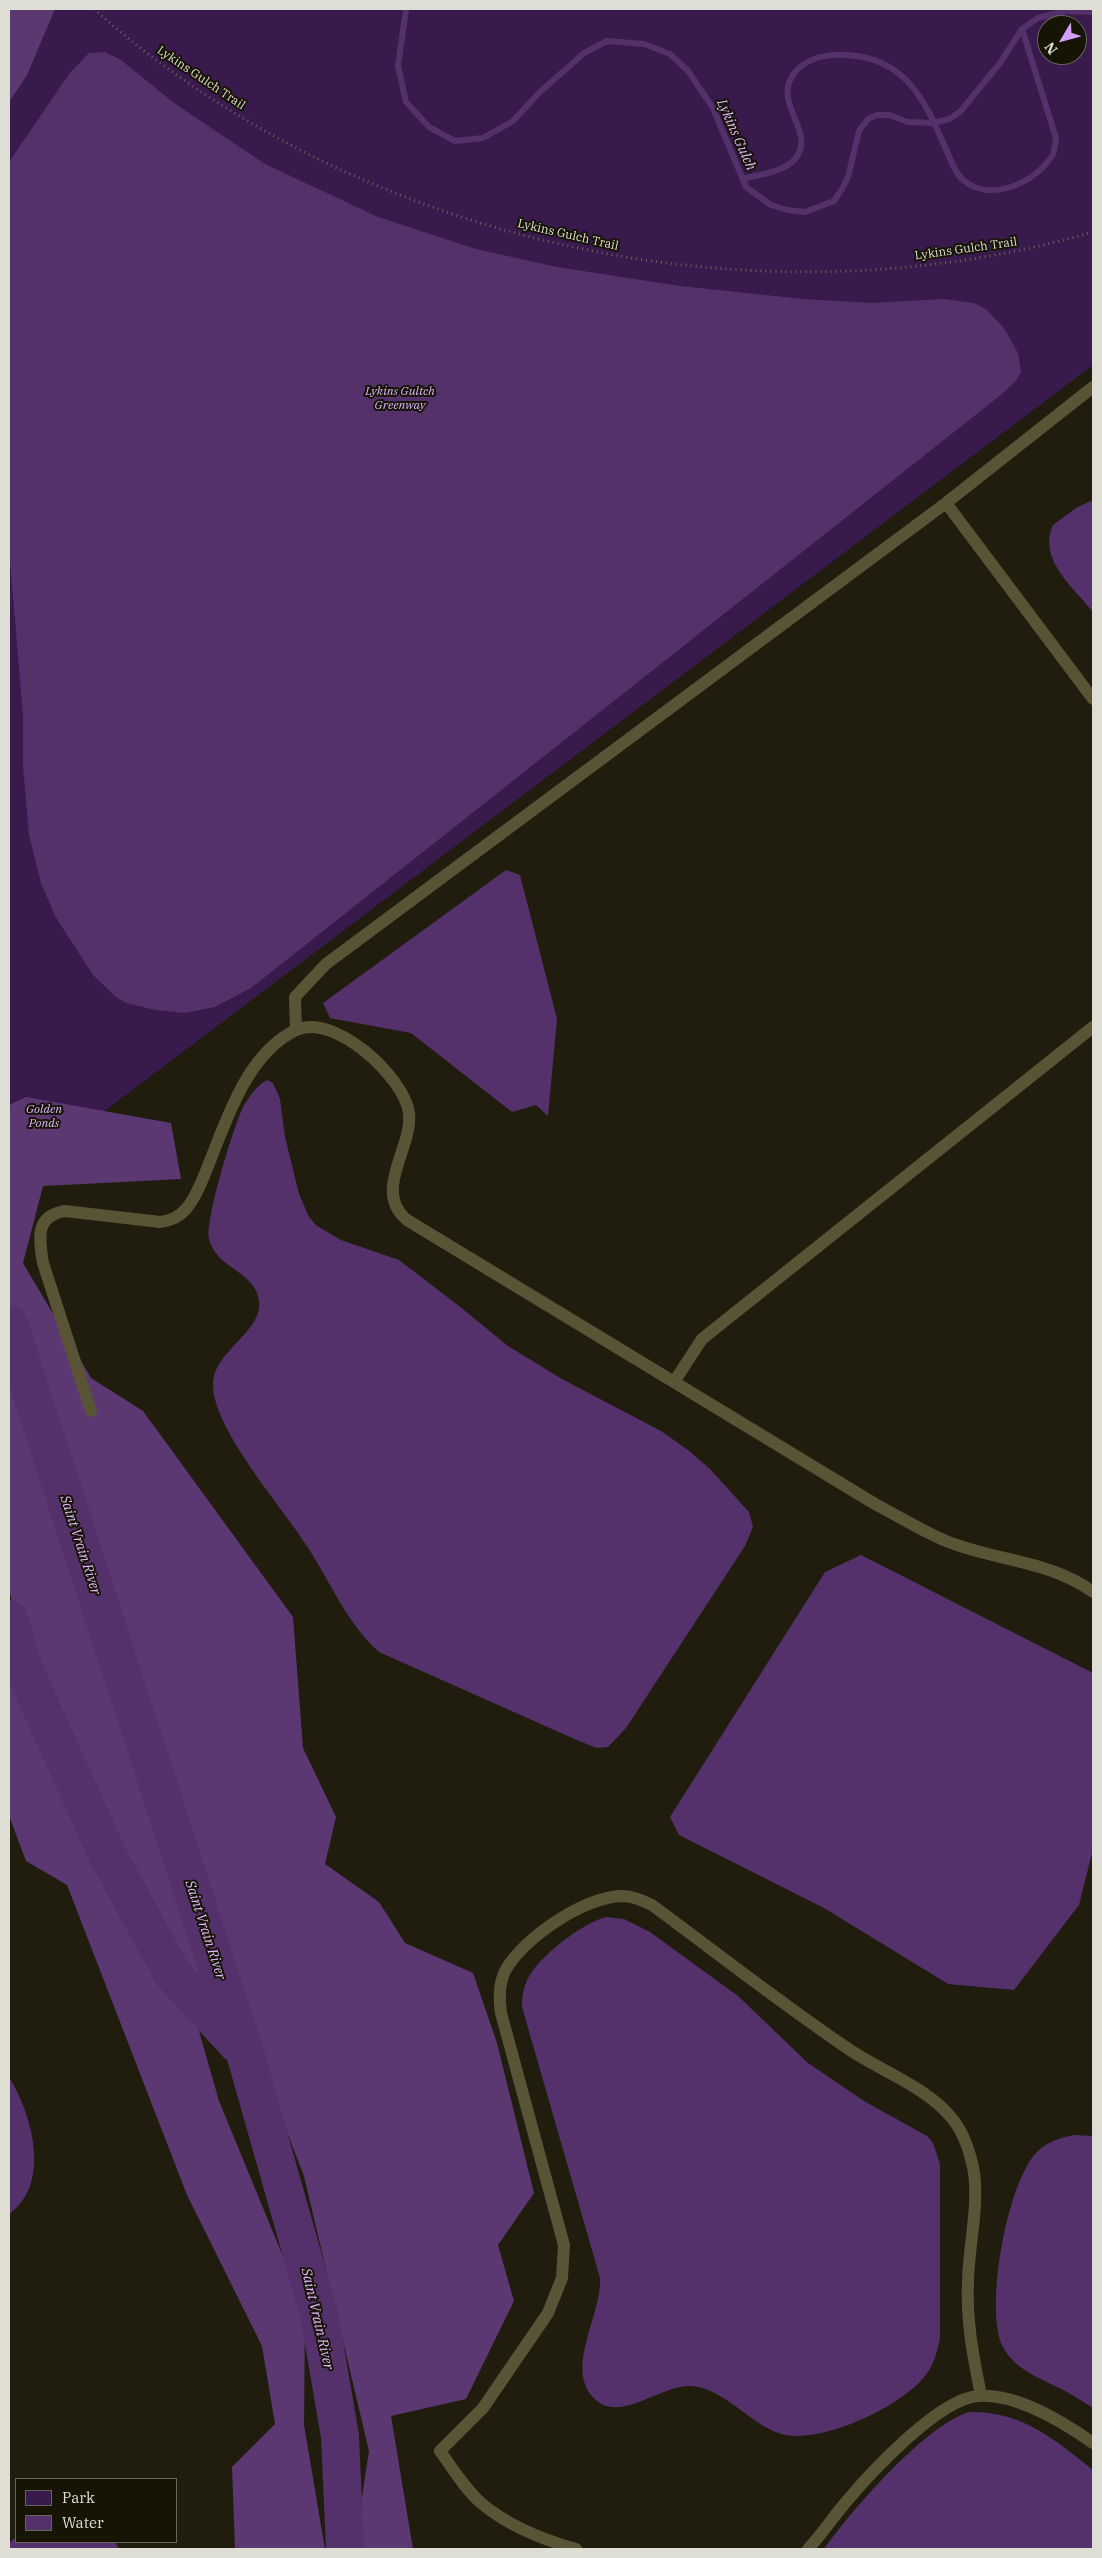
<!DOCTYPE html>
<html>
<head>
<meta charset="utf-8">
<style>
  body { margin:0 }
  #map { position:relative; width:1102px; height:2558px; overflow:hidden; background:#201d0e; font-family:"IBM Plex Serif",serif }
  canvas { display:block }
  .frame { position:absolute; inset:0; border:10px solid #dfded4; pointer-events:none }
  .legend { position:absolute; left:15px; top:2478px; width:162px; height:65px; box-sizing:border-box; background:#161405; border:1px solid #666558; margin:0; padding:6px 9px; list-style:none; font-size:15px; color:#dfded4 }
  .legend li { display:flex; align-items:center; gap:10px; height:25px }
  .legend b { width:25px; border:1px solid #666558 }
  .north { position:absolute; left:1037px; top:15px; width:50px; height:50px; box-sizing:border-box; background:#161405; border:1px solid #666558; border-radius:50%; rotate:233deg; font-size:14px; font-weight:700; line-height:20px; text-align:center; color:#dfded4 }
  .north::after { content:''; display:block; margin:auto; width:18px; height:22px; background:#d49cfb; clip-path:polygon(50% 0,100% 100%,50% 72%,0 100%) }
</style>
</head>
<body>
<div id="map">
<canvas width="1102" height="2558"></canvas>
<div class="frame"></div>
<ul class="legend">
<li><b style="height:14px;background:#391a4c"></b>Park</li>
<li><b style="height:14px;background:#55316b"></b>Water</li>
</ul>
<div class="north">N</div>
</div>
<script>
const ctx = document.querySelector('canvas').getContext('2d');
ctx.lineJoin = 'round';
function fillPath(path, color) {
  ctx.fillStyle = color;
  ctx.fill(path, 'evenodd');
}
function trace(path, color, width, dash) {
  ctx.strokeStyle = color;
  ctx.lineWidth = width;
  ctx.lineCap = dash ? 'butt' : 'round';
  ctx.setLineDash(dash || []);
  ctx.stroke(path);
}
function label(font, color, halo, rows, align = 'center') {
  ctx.font = font + ' "IBM Plex Serif",serif';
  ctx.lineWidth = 4;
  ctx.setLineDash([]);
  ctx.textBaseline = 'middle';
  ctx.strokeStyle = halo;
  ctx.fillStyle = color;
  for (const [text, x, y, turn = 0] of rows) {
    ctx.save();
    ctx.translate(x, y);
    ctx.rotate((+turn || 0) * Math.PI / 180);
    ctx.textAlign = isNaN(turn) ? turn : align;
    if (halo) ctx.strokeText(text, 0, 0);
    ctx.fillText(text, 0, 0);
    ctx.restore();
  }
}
const green = new Path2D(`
  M9,9H1093V365L82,1128L9,1202ZM1047,25H1077V55H1047Z`);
const forest = new Path2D(`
  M9,9H55L27,75L9,102Z
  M26,1097L171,1123L181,1179L43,1186L23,1263L91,1378L143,1411L293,1617L303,1748L336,1817L325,1864L379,1902L405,1943L473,1973L497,2043L534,2193L498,2245L514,2301L466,2399L391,2416L413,2549H354L369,2451L304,2176L259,2059L9,1302V1105Z
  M9,1339L225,2016L180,1970L114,1849L31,1665L9,1591Z
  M9,1643L15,1666L96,1854L166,1979L193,2010L219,2101L305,2310L304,2425L325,2549H235L232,2467L275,2424L262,2346L187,2195L67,1885L26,1861L9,1816Z`);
const water = new Path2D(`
  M105,52L121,60L174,103L265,164L378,217L476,249L557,267L680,286L803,299L871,303L944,299L974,303L986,309L1004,328L1018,353L1021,372L1015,382L1002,394L251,988L215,1007L185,1013L155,1010L126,1003L116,997L93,975L55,916L41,883L29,835L23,766V716L9,548V162L69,74L89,53Z
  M1093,500V612C1074,588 1037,559 1053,525L1076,508Z
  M506,870L520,875L557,1019L548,1116L536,1105L512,1112L411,1033L330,1018L323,1003Z
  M267,1080L273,1083L280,1099L285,1137L299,1194L309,1217L317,1226L341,1240L399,1260L459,1306L508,1346L562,1379L661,1431L688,1450L710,1469L749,1512L753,1527L745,1546L626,1728L608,1747L597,1748L579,1741L379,1652C347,1624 330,1581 307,1546C283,1508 213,1429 213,1385C213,1351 263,1332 259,1301C256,1271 216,1269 209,1239C205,1220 234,1124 244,1105C250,1096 257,1085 267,1080Z
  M861,1555L1093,1673V1849L1079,1905L1014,1990L948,1984L824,1908L679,1835L670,1817L825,1572Z
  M606,1917L624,1919L650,1932L738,1996L808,2063L864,2101L927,2136L933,2143L940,2164V2338C937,2352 934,2365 925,2376C901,2407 817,2447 778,2433C748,2422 723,2387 689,2386C657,2386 617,2427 591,2395C567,2364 602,2313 600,2278L522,2007C522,1998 523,1989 527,1980C539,1956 581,1924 606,1917Z
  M9,2077C32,2114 52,2184 9,2214Z
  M1074,2135L1093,2136V2408C1085,2403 1076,2397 1067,2392C1045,2380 1015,2371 1003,2347C984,2309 1007,2184 1036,2153C1046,2142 1060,2138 1074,2135Z
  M969,2412C1022,2411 1054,2439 1093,2470V2549H824C853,2509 923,2427 969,2412Z
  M16,2537V2542H115L119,2549H9V2543Z`);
const stream = new Path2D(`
  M406,9L398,66L406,102L429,127L455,141L483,138L513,121L540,92L584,53L607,41L644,44L670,54L688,71L713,108L746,187L771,205L787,210L805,212L834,201L842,189L848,177L859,131L868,119L877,115H889L908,122L934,123L949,119L960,112L1000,63L1022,29L1038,18L1065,11L1093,12
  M742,179C758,175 784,172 795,159C819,131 766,100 798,69C810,57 830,54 847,55C906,58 925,101 945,147C950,158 954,172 963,180C990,203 1035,183 1052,156C1055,151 1055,144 1056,138L1022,29`);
const river = new Path2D(`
  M9,1324L245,2053L319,2314L340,2436L345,2549
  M9,1619L23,1667L107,1854L172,1973L237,2044`);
const path = new Path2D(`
  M94,9C357,244 756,330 1093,232`);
const service = new Path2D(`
  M946,503L1093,387
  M296,1030L295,997L326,964L946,503L1093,699
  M674,1382L702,1339L1093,1027
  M91,1411L43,1263C39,1238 35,1216 65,1211L160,1222C170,1221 179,1217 186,1209C197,1196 204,1176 210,1161C228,1116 248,1053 296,1030C334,1012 404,1077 409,1113C413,1148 372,1191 407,1220L875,1504C898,1516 922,1531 946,1541C995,1561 1049,1560 1093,1592
  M576,2549C544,2540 507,2525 481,2503C465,2489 453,2469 440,2451L483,2408L548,2313L562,2278L564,2245L501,2013C499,2000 499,1984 505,1971C523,1938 584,1897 622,1896C633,1896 642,1900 652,1905C717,1953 782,2004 850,2050C880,2070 927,2088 950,2116C963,2130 969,2149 973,2167C980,2201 969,2244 968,2280C966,2320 973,2356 981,2395
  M808,2549C822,2534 833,2517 846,2502C872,2471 939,2399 978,2396C1017,2393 1063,2422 1093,2443`);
const streetNames = [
  ["Lykins Gulch Trail",201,78,34],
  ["Lykins Gulch Trail",568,235,13],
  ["Lykins Gulch Trail",966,249,-8]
];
const parkNames = [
  ["Lykins Gultch",400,392],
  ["Greenway",400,406],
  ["Golden",44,1110],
  ["Ponds",44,1124]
];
const waterNames = [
  ["Lykins Gulch",736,135,66],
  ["Saint Vrain River",80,1545,72],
  ["Saint Vrain River",205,1930,72],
  ["Saint Vrain River",317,2319,77]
];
fillPath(green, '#391a4c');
fillPath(forest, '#5b3872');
fillPath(water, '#55316b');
trace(stream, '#55316b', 6);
trace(river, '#55316b', 38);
trace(path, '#666457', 3, [1, 4]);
trace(service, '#595436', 12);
label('12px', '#dfded4', '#161405', streetNames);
label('italic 12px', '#dfb6fd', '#161405', parkNames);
label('italic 14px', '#e0b7fd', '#161405', waterNames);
</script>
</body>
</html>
